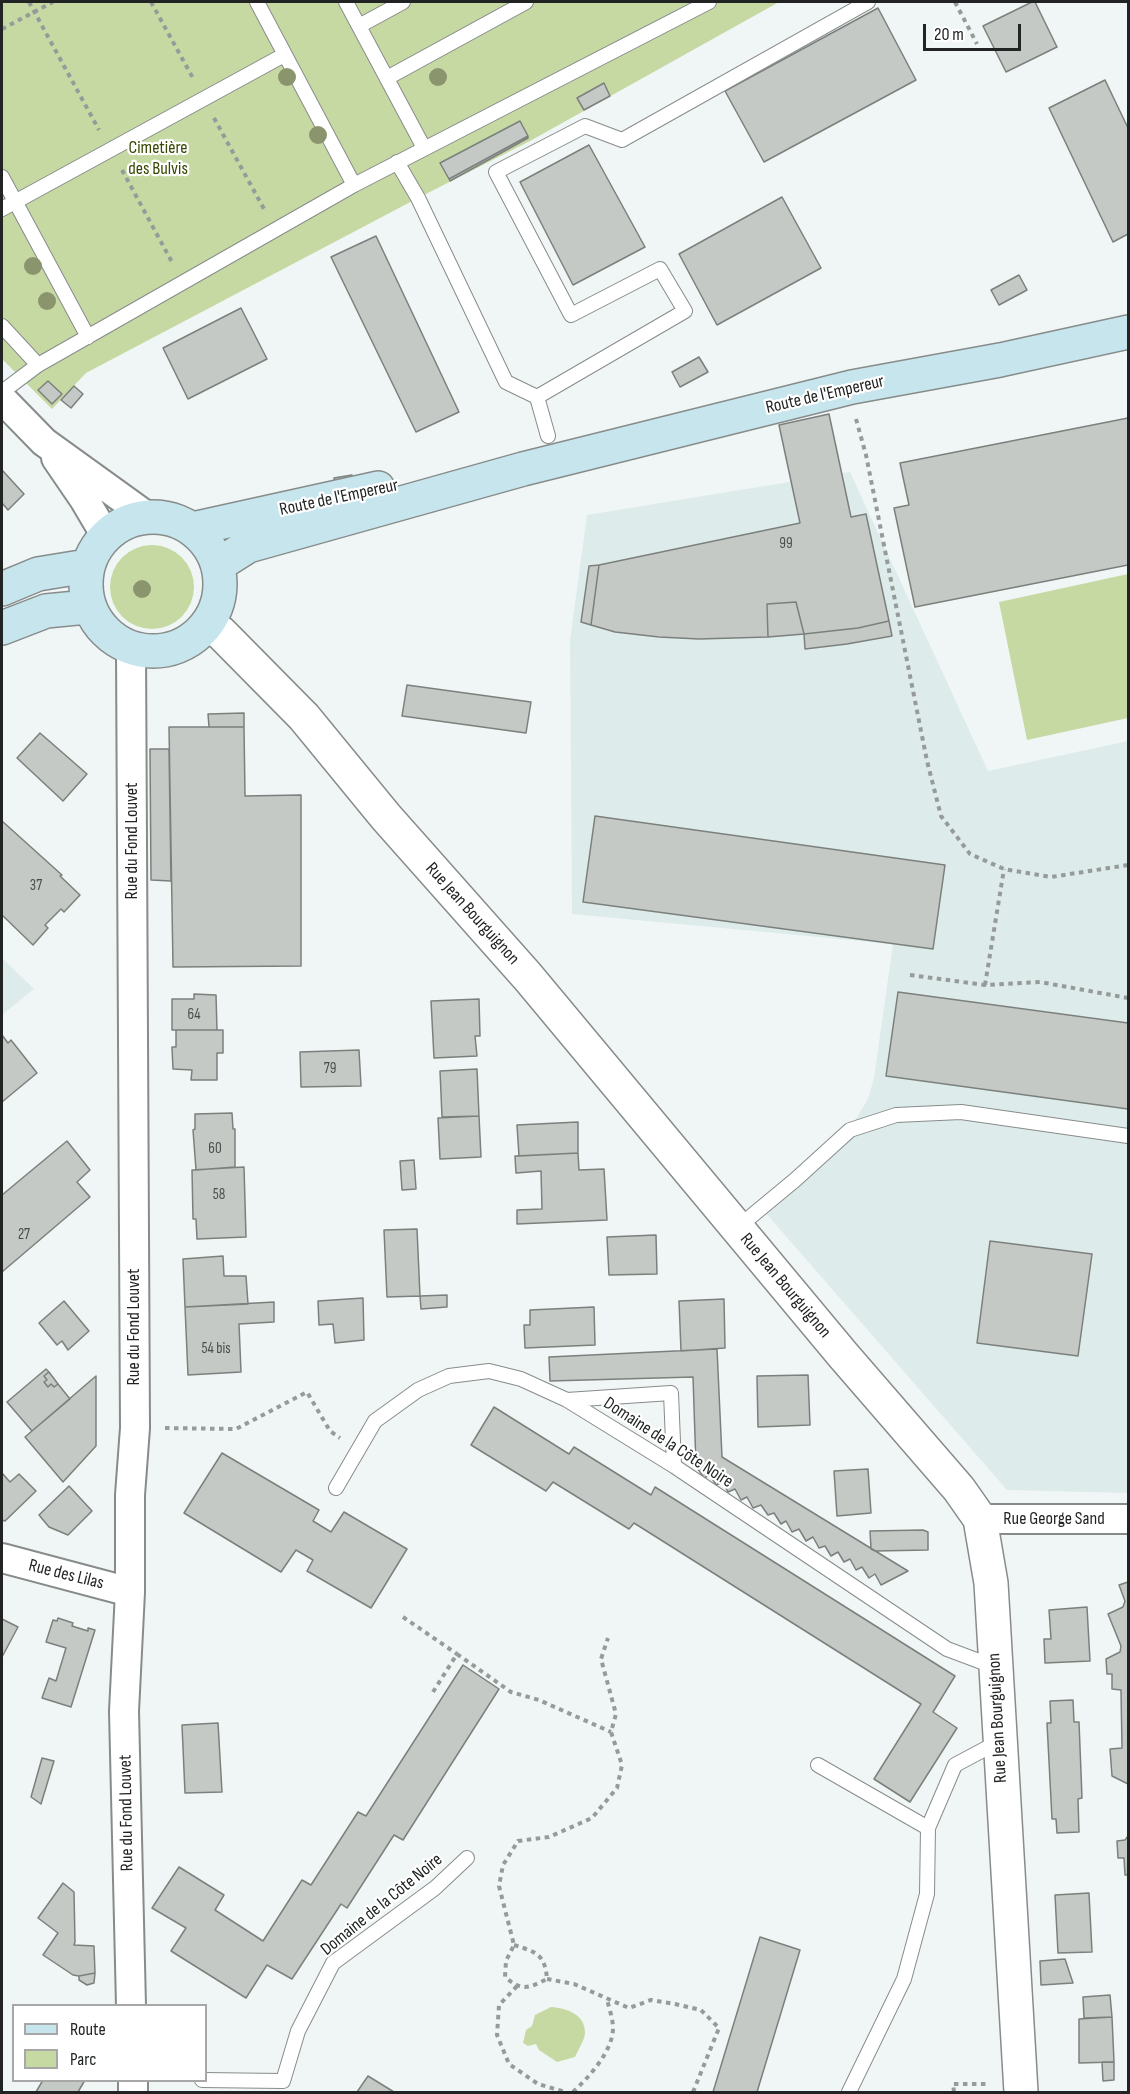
<!DOCTYPE html>
<html>
<head>
<meta charset="utf-8">
<style>
  body { margin:0 }
  #map { position:relative; width:1130px; height:2094px; overflow:hidden; background:#f0f6f5; font-family:"Sofia Sans Condensed",sans-serif }
  canvas { display:block }
  .frame { position:absolute; inset:0; border:3px solid #222424; pointer-events:none }
  .legend { position:absolute; left:12px; top:2004px; width:195px; height:78px; box-sizing:border-box; background:#fff; border:2px solid #a7a7a7; margin:0; padding:8px 10px; list-style:none; font-size:18px; color:#222424 }
  .legend li { display:flex; align-items:center; gap:12px; height:30px }
  .legend b { width:30px; border:2px solid #a7a7a7 }
  .scale { position:absolute; left:923px; top:24px; width:98px; height:27px; box-sizing:border-box; border:3px solid #222424; border-top:0; padding-left:8px; font-size:18px; line-height:21px; white-space:nowrap; color:#222424; -webkit-text-stroke:4px #fff; paint-order:stroke }
</style>
</head>
<body>
<div id="map">
<canvas width="1130" height="2094"></canvas>
<div class="frame"></div>
<ul class="legend">
<li><b style="height:8px;background:#c6e5ed"></b>Route</li>
<li><b style="height:16px;background:#c7d9a3"></b>Parc</li>
</ul>
<div class="scale">20 m</div>
</div>
<script>
const ctx = document.querySelector('canvas').getContext('2d');
ctx.lineJoin = 'round';
function fillPath(path, color) {
  ctx.fillStyle = color;
  ctx.fill(path, 'evenodd');
}
function trace(path, color, width, dash) {
  ctx.strokeStyle = color;
  ctx.lineWidth = width;
  ctx.lineCap = dash ? 'butt' : 'round';
  ctx.setLineDash(dash || []);
  ctx.stroke(path);
}
function label(font, color, halo, rows, align = 'center') {
  ctx.font = font + ' "Sofia Sans Condensed",sans-serif';
  ctx.lineWidth = 4.5;
  ctx.setLineDash([]);
  ctx.textBaseline = 'middle';
  ctx.strokeStyle = halo;
  ctx.fillStyle = color;
  for (const [text, x, y, turn = 0] of rows) {
    ctx.save();
    ctx.translate(x, y);
    ctx.rotate((+turn || 0) * Math.PI / 180);
    ctx.textAlign = isNaN(turn) ? turn : align;
    if (halo) ctx.strokeText(text, 0, 0);
    ctx.fillText(text, 0, 0);
    ctx.restore();
  }
}
const built = new Path2D(`
  M850,472L988,771L1128,741V1493L1007,1490L757,1203L854,1122L868,1099L874,1078L893,944L572,914L570,640L587,515Z
  M2,958L34,989L2,1015Z`);
const green = new Path2D(`
  M2,2H779L530,141L418,198L86,373L52,409L2,359Z
  M110 587a42 42 0 1 1 84 0a42 42 0 1 1-84 0Z
  M1128,574V718L1027,740L999,602Z
  M551,2007C566,2008 586,2014 585,2034C584,2041 578,2050 575,2057L557,2062L539,2050L536,2044L528,2046L523,2043L526,2030L532,2026L535,2015Z`);
const building = new Path2D(`
  M1032,2H1035L1057,47L1006,72L983,26Z
  M878,8L916,80L764,162L725,91Z
  M1105,80L1128,128V234L1113,242L1049,108Z
  M604,83L610,96L584,110L577,98Z
  M520,121L528,136L449,179L440,163Z
  M528,136V138L450,181L449,179Z
  M589,145L645,247L573,285L520,182Z
  M782,197L821,268L717,325L679,254Z
  M376,236L459,412L416,432L331,257Z
  M1019,275L1027,290L999,305L991,290Z
  M241,308L267,359L188,399L163,348Z
  M699,357L708,372L680,387L672,372Z
  M48,381L62,394L52,404L38,390Z
  M74,386L83,394L71,408L61,400Z
  M829,414L851,517L866,514L889,621L858,628L804,634L796,602L767,604L768,637L699,639L659,637L615,632L591,625L599,565L800,523L779,425Z
  M1128,418V565L915,607L894,508L909,505L900,463Z
  M2,470L24,494L8,510L2,503Z
  M352,475L353,483L336,487L334,478Z
  M599,565L591,625L581,622L589,566Z
  M796,602L804,634L768,637L767,604Z
  M889,621L892,636L847,644L805,649L804,634L858,628Z
  M407,685L531,702L526,733L402,716Z
  M244,713V727H209L208,714Z
  M169,727H244L245,796L301,795V966L173,967Z
  M40,733L87,774L63,801L17,758Z
  M150,749H169L171,881L151,880Z
  M595,816L945,865L933,949L583,902Z
  M2,821L62,875L60,876L80,895L64,912L61,909L45,925L48,928L33,945L2,915Z
  M898,992L1128,1023V1109L886,1076Z
  M194,994L216,995L217,1030H172V999H194Z
  M479,999L480,1036H475L477,1056L434,1058L431,1001Z
  M176,1030H223V1053H217V1080H191L192,1070L173,1069L172,1047H176Z
  M2,1035L8,1043L11,1040L37,1073L2,1102Z
  M359,1050L361,1086L301,1087L300,1052Z
  M477,1069L479,1116L442,1117L440,1071Z
  M232,1113L233,1129H235V1167L196,1170L193,1130L195,1129V1114Z
  M479,1116L481,1157L440,1159L438,1118Z
  M578,1122V1153L519,1156L517,1125Z
  M67,1141L90,1170L77,1182L90,1197L2,1272V1195Z
  M578,1153L579,1170L604,1169L607,1220L517,1224V1210L542,1209L541,1171L516,1173L515,1156Z
  M414,1160L416,1189L402,1190L400,1161Z
  M244,1167L246,1237L197,1239L196,1219H193L192,1170Z
  M417,1229L420,1296L387,1297L384,1230Z
  M656,1235L657,1274L609,1275L607,1237Z
  M990,1241L1092,1254L1078,1356L977,1343Z
  M223,1256L224,1276H246L248,1304L185,1307L183,1259Z
  M447,1295V1307L421,1309L420,1296Z
  M363,1298L364,1340L335,1343L333,1324L319,1325L318,1301Z
  M724,1299L725,1348L681,1351L679,1301Z
  M64,1301L89,1331L68,1350L62,1341L57,1345L39,1323Z
  M274,1302V1322L239,1324L241,1372L188,1375L185,1307Z
  M594,1307L595,1345L525,1348L524,1325H530V1310Z
  M717,1349L722,1457L908,1571L881,1585L875,1574L869,1578L862,1567L856,1570L850,1559L844,1562L838,1552L831,1556L825,1546L819,1548L813,1537L806,1541L799,1529L792,1532L786,1521L781,1524L774,1513L768,1515L761,1505L753,1508L747,1497L741,1500L735,1489L728,1492L723,1482L716,1485L710,1475L704,1478L696,1466L693,1377L550,1381L549,1357Z
  M46,1369L49,1372L44,1376L47,1380L44,1382L48,1387L51,1384L54,1387L58,1384L70,1399L32,1431L7,1402Z
  M49,1372L58,1384L54,1387L51,1384L48,1387L44,1382L47,1380L44,1376Z
  M808,1375L810,1425L758,1427L757,1376Z
  M96,1376V1446L63,1482L25,1437Z
  M494,1407L569,1454L574,1447L651,1495L655,1487L955,1676L933,1712L957,1728L910,1802L874,1779L921,1704L634,1523L629,1529L553,1482L546,1491L471,1445Z
  M222,1453L319,1510L313,1521L331,1532L344,1512L407,1549L371,1608L307,1571L313,1560L296,1550L281,1572L184,1513Z
  M868,1469L871,1513L837,1516L834,1471Z
  M2,1473L10,1482L19,1474L36,1491L5,1521L2,1520Z
  M69,1486L92,1511L68,1535L49,1527L39,1515Z
  M923,1530L928,1532V1550L875,1551L871,1549L870,1531Z
  M1128,1582V1784L1112,1776L1110,1749L1122,1748L1121,1690L1112,1689V1674H1107L1106,1659L1120,1652L1121,1646L1108,1614L1123,1607L1125,1601L1119,1585Z
  M1087,1607L1090,1661L1045,1663L1044,1639H1051L1049,1610Z
  M58,1618L73,1623L72,1626L88,1631V1628L95,1630L71,1707L42,1698L49,1678L56,1681L66,1648L46,1642L53,1620L57,1621Z
  M2,1619L18,1627L2,1657Z
  M463,1665L499,1689L403,1840L394,1835L347,1908L341,1904L292,1979L267,1965L246,1998L171,1951L186,1928L152,1908L179,1867L224,1895L215,1910L263,1941L302,1880L311,1885L358,1812L366,1816Z
  M1073,1700L1074,1722H1079L1082,1798L1078,1799L1079,1832L1057,1833L1056,1819H1052L1047,1723H1051L1050,1701Z
  M218,1723L222,1792L185,1793L182,1725Z
  M42,1758L54,1761L41,1804L31,1797Z
  M1128,1836V1875H1125L1124,1858H1118L1117,1841L1125,1840Z
  M63,1883L74,1892L75,1942L74,1945L94,1946L95,1973L79,1976L73,1975L43,1955L58,1933L38,1918Z
  M1089,1893L1092,1952L1058,1953L1055,1895Z
  M760,1937L800,1950L757,2092H713Z
  M1065,1959L1073,1983L1041,1985L1040,1961Z
  M95,1973L94,1983L87,1985L79,1980V1976Z
  M1110,1995L1112,2017L1084,2018L1083,1997Z
  M1112,2017L1114,2062L1079,2063V2019Z
  M1102,2062H1114V2080L1103,2081Z
  M368,2076L394,2092H357Z
  M43,2080H85L78,2092H36Z`);
const path = new Path2D(`
  M29,2L99,130
  M151,2L194,80
  M955,2L977,44
  M2,29L53,2
  M214,118L264,209
  M122,170L173,264
  M856,419L866,455L927,761L941,816L970,854L1004,869L1051,877L1128,865
  M910,975L985,985L1040,982L1128,998
  M985,985L1004,869
  M165,1428L236,1429L307,1392L330,1431L340,1438
  M403,1617L457,1654
  M433,1692L457,1654L511,1692L539,1700L611,1732
  M514,1945C536,1952 545,1954 547,1979C527,1989 522,1991 505,1977L506,1961L514,1945L499,1886L503,1865L518,1841L549,1837L592,1818L617,1788L622,1765L611,1732L616,1714L601,1659L608,1638
  M547,1979L574,1984L629,2008L651,2000L675,2004L701,2010L719,2028L693,2092
  M517,1986L499,2005L497,2035L509,2064L538,2084L565,2092
  M573,2092C589,2077 613,2051 613,2028C613,2019 609,2008 607,1999
  M954,2092L953,2084H989`);
const service = new Path2D(`
  M257,2L354,185
  M346,2L424,148
  M359,26L403,2
  M387,78L526,2
  M397,162L418,198L506,382L537,397L548,436
  M2,177L88,337
  M2,209L284,55
  M2,326L38,365
  M2,392L38,365L354,185L709,2
  M537,397L685,311L660,269L571,315L496,172L585,126L622,140L868,2
  M737,1228L795,1180L850,1130L896,1115L961,1112L1128,1136
  M567,1400L671,1393L674,1466
  M336,1488L375,1421L418,1390L449,1376L489,1371L521,1379L567,1400L674,1466L947,1649L995,1667
  M818,1765L928,1828
  M202,2080L283,2081L298,2031L333,1963L435,1888L467,1858
  M849,2092L904,1979L927,1894L928,1828L955,1765L1000,1741`);
const minor = new Path2D(`
  M2,399L44,442L148,517
  M56,458L84,499L106,536
  M980,1519H1128
  M2,1558L130,1592
  M131,2006L124,1711L130,1592V1495L135,1428L131,649
  M133,2092V2080`);
const tertiary = new Path2D(`
  M207,625L221,633L304,717L386,817L528,977L843,1355L959,1489L980,1519L991,1583L1021,2092`);
const secondary = new Path2D(`
  M86 584a67 67 0 1 1 134 0a67 67 0 1 1-134 0Z
  M192,529L378,488
  M218,565L248,546L523,469L852,387L1000,360L1128,332
  M2,589L38,574L87,566
  M2,628L46,611L87,607`);
const trees = [
  [287,77],
  [438,77],
  [318,135],
  [33,266],
  [47,301],
  [142,589]
];
const numberNames = [
  ["99",786,544],
  ["37",36,886],
  ["64",194,1015],
  ["79",330,1069],
  ["60",215,1149],
  ["58",219,1195],
  ["27",24,1235],
  ["54 bis",216,1349]
];
const parkNames = [
  ["Cimetière",158,148],
  ["des Bulvis",158,169]
];
const streetNames = [
  ["Route de l'Empereur",825,395,-13],
  ["Route de l'Empereur",339,498,-12],
  ["Rue du Fond Louvet",132,841,-90],
  ["Rue Jean Bourguignon",472,914,48],
  ["Rue Jean Bourguignon",785,1286,50],
  ["Rue du Fond Louvet",134,1327,-90],
  ["Domaine de la Côte Noire",668,1443,33],
  ["Rue George Sand",1054,1519],
  ["Rue des Lilas",66,1575,14],
  ["Rue Jean Bourguignon",998,1718,-93],
  ["Rue du Fond Louvet",127,1813,-91],
  ["Domaine de la Côte Noire",382,1905,-39]
];
fillPath(built, '#ddecea');
fillPath(green, '#c7d9a3');
fillPath(building, '#c4c9c5');
trace(building, '#7c807d', 1.5);
trace(service, '#878c8b', 16);
trace(minor, '#878c8b', 32);
trace(tertiary, '#878c8b', 36);
trace(secondary, '#878c8b', 36);
trace(path, '#969b9a', 4, [4.5, 4.5]);
trace(service, '#fff', 14);
trace(minor, '#fff', 28);
trace(tertiary, '#fff', 33);
trace(secondary, '#c6e5ed', 33);
ctx.fillStyle = '#8a956e';
for (const [x, y] of trees) {
  ctx.beginPath();
  ctx.arc(x, y, 9, 0, 2 * Math.PI);
  ctx.fill();
}
label('15px', '#4a4d4c', null, numberNames);
label('18px', '#374600', '#fff', parkNames);
label('18px', '#222424', '#fff', streetNames);
</script>
</body>
</html>
